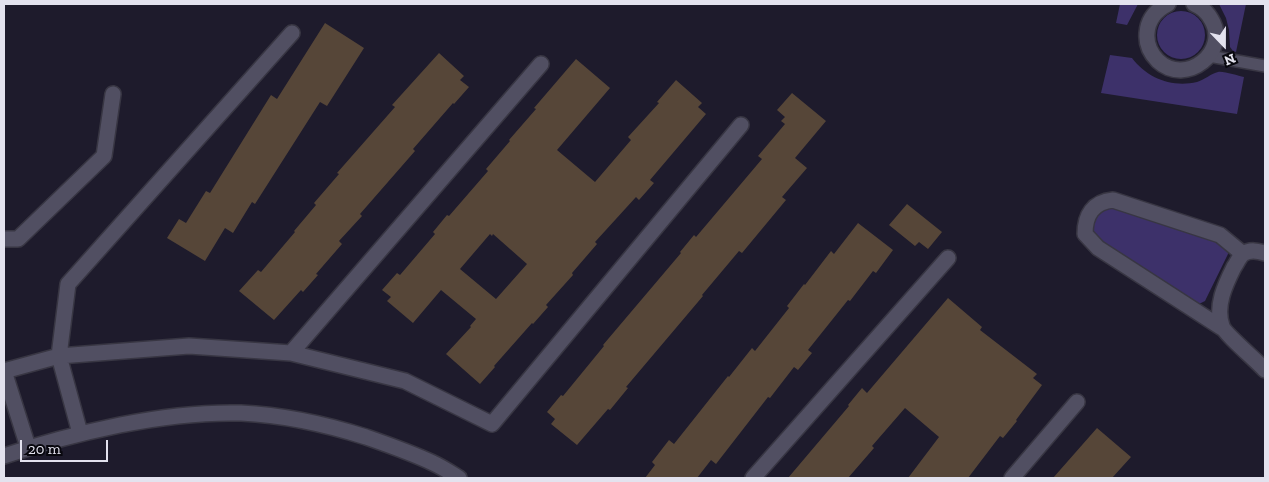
<!DOCTYPE html>
<html>
<head>
<meta charset="utf-8">
<style>
  body { margin:0 }
  #map { position:relative; width:1269px; height:482px; overflow:hidden; background:#1e1b2c; font-family:"Zilla Slab",serif }
  canvas { display:block }
  .frame { position:absolute; inset:0; border:5px solid #e3e2ee; pointer-events:none }
  .north { position:absolute; left:1199px; top:20px; width:50px; height:50px; -webkit-text-stroke:4px #08070e; paint-order:stroke; rotate:158deg; font-size:14px; font-weight:700; line-height:20px; text-align:center; color:#e3e2ee }
  .north::after { content:''; display:block; margin:auto; width:18px; height:22px; background:#e3e2ee; clip-path:polygon(50% 0,100% 100%,50% 72%,0 100%) }
  .scale { position:absolute; left:20px; top:440px; width:88px; height:22px; box-sizing:border-box; border:2px solid #e3e2ee; border-top:0; padding-left:6px; font-size:15px; line-height:18px; white-space:nowrap; color:#e3e2ee; -webkit-text-stroke:4px #08070e; paint-order:stroke }
</style>
</head>
<body>
<div id="map">
<canvas width="1269" height="482"></canvas>
<div class="frame"></div>
<div class="north">N</div>
<div class="scale">20 m</div>
</div>
<script>
const ctx = document.querySelector('canvas').getContext('2d');
ctx.lineJoin = 'round';
function fillPath(path, color) {
  ctx.fillStyle = color;
  ctx.fill(path, 'evenodd');
}
function trace(path, color, width, dash) {
  ctx.strokeStyle = color;
  ctx.lineWidth = width;
  ctx.lineCap = dash ? 'butt' : 'round';
  ctx.setLineDash(dash || []);
  ctx.stroke(path);
}
const green = new Path2D(`
  M1120,4H1138L1127,25L1116,23Z
  M1219,4H1246L1236,52L1233,51L1230,47L1229,30L1226,18Z
  M1157 35a24 24 0 1 1 48 0a24 24 0 1 1-48 0Z
  M1110,55L1132,58C1147,78 1172,88 1197,82C1204,80 1212,73 1218,72C1224,71 1238,76 1244,77L1237,114L1101,93Z
  M1113,206L1224,241L1228,250V254L1205,301L1201,303H1197L1099,243L1092,231L1093,220L1100,210Z`);
const building = new Path2D(`
  M325,23L364,48L327,106L320,102L255,204L252,202L233,233L225,228L205,261L167,238L179,219L186,223L206,191L210,193L271,95L277,99Z
  M439,53L464,76L460,80L469,87L454,104L453,103L413,149L415,151L360,214L362,216L339,241L342,244L316,274L318,275L303,292L301,290L274,320L239,291L258,270L261,272L295,232L294,231L316,205L314,203L339,174L337,173L395,107L392,105Z
  M576,59L610,88L557,150L595,182L631,140L628,137L659,103L657,102L676,80L702,103L698,107L706,114L650,180L654,183L639,200L636,197L595,242L597,244L572,273L573,275L546,305L548,307L533,324L532,323L494,366L495,367L480,384L446,354L471,327L470,326L476,319L441,290L413,323L387,301L391,297L382,290L397,273L400,275L435,234L433,232L447,215L449,216L488,171L486,169L510,141L509,140L536,109L534,108ZM490,234L492,236L493,234L527,264L496,299L460,269Z
  M792,93L826,121L795,158L807,168L782,197L786,200L742,253L739,251L702,295L703,296L626,387L628,388L610,410L608,409L577,445L551,424L555,419L547,412L561,395L563,396L604,346L603,345L681,253L680,252L694,235L696,237L762,159L758,156L785,124L781,121L785,117L777,110Z
  M907,204L942,232L928,249L919,242L915,246L889,225Z
  M858,223L893,250L876,273L873,271L850,301L848,300L808,350L812,353L798,370L794,367L770,398L768,397L716,464L711,460L697,478H645L655,465L652,462L669,440L674,444L728,376L729,377L752,348L755,351L789,308L787,306L804,284L805,285L831,251L834,254Z
  M948,298L982,327L980,330L1037,374L1033,378L1042,385L1016,420L1017,421L1003,438L1000,436L968,478H908L939,437L905,408L872,446L874,448L848,478H788L849,406L848,405L862,388L867,393Z
  M1097,428L1131,457L1112,478H1053Z`);
const lane = new Path2D(`
  M1209,56L1265,66`);
const street = new Path2D(`
  M1168,4C1156,10 1148,19 1147,33C1146,44 1151,54 1158,61C1186,87 1231,51 1211,19C1207,12 1202,7 1194,4
  M4,239H18L104,156L113,94
  M1265,253C1258,251 1250,249 1243,254C1239,257 1237,263 1234,267C1225,285 1215,306 1222,326C1224,333 1258,362 1265,370
  M1222,328L1098,248L1085,234C1085,215 1093,202 1113,200L1220,235L1243,254
  M291,353L541,64
  M4,371L59,356L189,346L291,353L405,381L492,424L741,125
  M4,371L28,447
  M80,433L59,356L68,284L292,33
  M4,456C42,443 81,433 120,425C160,417 200,412 241,413C284,415 325,424 366,437C389,445 412,453 433,463C442,467 451,473 459,478
  M753,478L948,258
  M1012,478L1077,402`);
fillPath(green, '#3d316a');
fillPath(building, '#564638');
trace(lane, '#383643', 14);
trace(street, '#383643', 18);
trace(lane, '#514f62', 11);
trace(street, '#514f62', 15);
</script>
</body>
</html>
